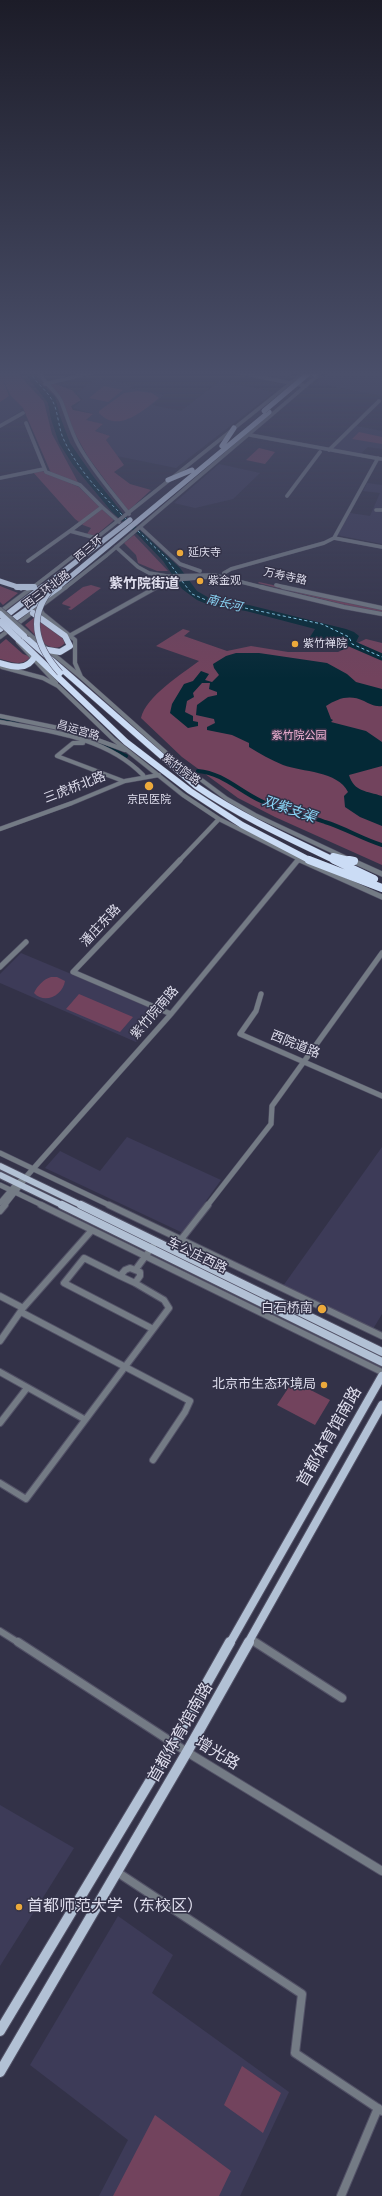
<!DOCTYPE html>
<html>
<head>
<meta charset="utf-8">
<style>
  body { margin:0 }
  canvas { display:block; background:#333248 }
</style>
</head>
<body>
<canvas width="382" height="2196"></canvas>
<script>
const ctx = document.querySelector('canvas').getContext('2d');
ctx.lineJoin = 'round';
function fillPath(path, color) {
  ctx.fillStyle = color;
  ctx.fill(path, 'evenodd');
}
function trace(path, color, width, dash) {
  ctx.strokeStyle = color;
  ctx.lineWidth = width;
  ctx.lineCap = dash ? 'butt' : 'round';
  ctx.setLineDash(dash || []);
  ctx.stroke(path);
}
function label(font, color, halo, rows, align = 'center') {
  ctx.font = font + ' Poppins,"Noto Sans SC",sans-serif';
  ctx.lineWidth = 3;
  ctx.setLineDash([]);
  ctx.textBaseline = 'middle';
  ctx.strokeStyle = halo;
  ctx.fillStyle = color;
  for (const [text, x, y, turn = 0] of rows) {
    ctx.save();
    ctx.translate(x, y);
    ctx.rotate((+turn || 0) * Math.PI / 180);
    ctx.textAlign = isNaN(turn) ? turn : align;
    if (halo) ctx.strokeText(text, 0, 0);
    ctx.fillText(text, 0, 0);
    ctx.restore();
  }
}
const built = new Path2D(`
  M240,371H295L285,380Z
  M330,371H382V396L316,383Z
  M0,375L11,396L23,408L20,409L21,411L0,424Z
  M97,378L133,385L130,388L164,395L152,405L181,411L220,381L274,392L176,468L117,456L106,440L110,436L95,431L103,424L86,420L93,414L73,408L83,399L77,393Z
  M356,426L382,431V449L368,447L360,454L331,449Z
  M219,464L260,473L233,499L195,508L174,503Z
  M367,483L382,485V544L337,535L350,513L370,516L380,493L363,491Z
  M21,953L162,1012L136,1042L0,983V974Z
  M127,1137L221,1180L183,1233L45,1168L60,1151L100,1171Z
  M382,1147V1314L373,1329L283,1286Z
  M0,1805L74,1848L0,1966Z
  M118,1916L173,1955L152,1993L289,2092L240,2196H99L128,2140L30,2065Z`);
const green = new Path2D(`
  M0,371L18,372L22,378L44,402L52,434L79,484L51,473L23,408L11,396L3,380L9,396L0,402Z
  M52,383L72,390L81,400L71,406L73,410L93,414L86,420L103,424L95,431L110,436L106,440L124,465L114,472L130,484L151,490L128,511L88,457L73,430L62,399L48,384Z
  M104,386L123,390L108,402L89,398Z
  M137,391L152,393L159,398C144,410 118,434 99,413V411L124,393Z
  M359,432L382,437V444L352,439Z
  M259,448L275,452L265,464L246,460Z
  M40,470L79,487L114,520L95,536L87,534L91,528L83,525L75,519L32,471Z
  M134,535L168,571H157L138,563L136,555L124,543Z
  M259,582L382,609V612L349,606L258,583Z
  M91,585L101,588L71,610L68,609L71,607L62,604L63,602L83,587Z
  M0,586L18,593L3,605L0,602Z
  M36,616L61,633L65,643C51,658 35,634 25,625Z
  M183,629L190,631L184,636L227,651L251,646L288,652H338L366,639L382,643V865L275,817L238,798L182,757L141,718C146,696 182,674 199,661L156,646Z
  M6,639L23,654L31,657C21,667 12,662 0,659V644Z
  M51,977H57L65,981C63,995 45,1005 34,993C37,986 44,979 51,977Z
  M79,994L133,1017L120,1032L66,1009Z
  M293,1381L330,1400L315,1425L277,1405Z
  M242,2066L281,2093L263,2133L224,2105Z
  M155,2115L231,2171L219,2196H113Z`);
const water = new Path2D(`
  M23,371H34L39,382L55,397L60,416L70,443L93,476L124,515L180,568L197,591L211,599L249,605L346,629L354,632L359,636L356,642L342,650L328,646L331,641L310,637L315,629L246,611L209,605L197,600L182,589L163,561L138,535L112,512L73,465L59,443L51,419L48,403Z
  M236,653H259L327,663L347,674L356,682L382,689V706C375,707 370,704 364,701C350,694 338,698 326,706L331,719L333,720L331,722L366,731L382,742V766L349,775C354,792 367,791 382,796V826L360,817L345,807L344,796L348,792C338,771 302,772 283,765C271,760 260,754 249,747V743L232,735L207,730V727L215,723L214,719L196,715L197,705L208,697L217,695V692L209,689L210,683H202L193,693L194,697L187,701L185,712L193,716V721L198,722V726L188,728L170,713L172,704L184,684L193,681L201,671L209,674L205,680L212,682L219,675L214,668L213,664L226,656Z`);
const canal = new Path2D(`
  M0,718L17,722
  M45,727L87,739L126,756
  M198,771C223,773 239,791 261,801C281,811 304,814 325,822C345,828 362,839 382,845`);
const river = new Path2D(`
  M345,636L349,637L352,644L382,657`);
const ferry = new Path2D(`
  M30,371C35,383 46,389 52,400C58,410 58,426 63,438C77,469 102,495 126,519
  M138,531L166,558L178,575
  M182,581L192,594L206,600L322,624L349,637L352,644L382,657`);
const minorFar4 = new Path2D(`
  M39,371C44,385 55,389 61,401C67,416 71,432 79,446C93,471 112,492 129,514
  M230,371L306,386
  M45,384L98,371
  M26,423L46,472L80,485L102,507
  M0,426L23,413
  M250,435L381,459
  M329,450L379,401
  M0,478L44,469
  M287,496L320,452
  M376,510H382
  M140,527L180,564L200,571
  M96,538L70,531L102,507L119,522
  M334,538L382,547
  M116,547L138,567L149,573L167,576L214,575L265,588
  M28,561L70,531
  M224,573L231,569L324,543L334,538L378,458
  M276,585L288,588
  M32,588C125,517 215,443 306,371
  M65,588L107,555L323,371
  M155,588L174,580L209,577`);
const minorFar3 = new Path2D(`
  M261,587L344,607L382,614
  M283,587L382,608
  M39,608L43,614L75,640V663L81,677
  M0,612L33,587
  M30,635L81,677L172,758L227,799L255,815L353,861
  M71,635L157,587
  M0,637L66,587
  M18,642L56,683
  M2,667L43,678L58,686L113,739L183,795L219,819L303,861
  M0,716L73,731L125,750
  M0,722C50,731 106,737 143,775
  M83,743H73L57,756L123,781
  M0,829L72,803L125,781L159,775
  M179,861L219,819
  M298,861L299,859`);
const minorFar2 = new Path2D(`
  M300,860L382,897
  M351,860L382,874
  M0,967L26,942
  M261,994L256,1011L240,1034L382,1096
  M171,1014L73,972L180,860
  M0,1153L111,1206
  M0,1185L44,1206
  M0,1203L17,1183L25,1178L171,1014L298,860
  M4,1206L23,1182
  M207,1206L271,1124L272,1106L382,953`);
const minorFar1 = new Path2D(`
  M41,1205L382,1372
  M109,1205L382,1336
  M0,1211L5,1205
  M179,1242L208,1205
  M130,1268L140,1272V1276L135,1283L120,1276L125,1270Z
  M136,1269L153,1246
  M120,1276L84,1258L64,1283L153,1329
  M0,1296L23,1308
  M21,1312L190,1401L185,1412L153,1460
  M0,1341L23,1308L92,1230
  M0,1372L84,1419
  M0,1423L27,1388
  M0,1483L26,1499L169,1308L164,1300L135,1283
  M0,1631L19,1643
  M251,1640L256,1643`);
const minor = new Path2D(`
  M18,1642L187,1752L382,1871
  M255,1642L342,1698
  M117,1872L302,1994L295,2053L382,2111
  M341,2196L378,2108`);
const majorFar2 = new Path2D(`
  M0,1166L83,1206
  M0,1175L64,1206`);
const majorFar1 = new Path2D(`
  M62,1205L382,1362
  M81,1205L382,1352
  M230,1643L382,1376
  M248,1643L382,1405`);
const major = new Path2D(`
  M0,2031L173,1743L230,1642
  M0,2072L187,1752L249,1642`);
const highwayFar2 = new Path2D(`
  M314,374L317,371
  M222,446L234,428
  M168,480L192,470
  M0,581L21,588
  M27,588L34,587
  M42,588L130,520
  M57,588L269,412`);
const highwayFar1 = new Path2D(`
  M17,587H34
  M33,613L65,636L70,646L60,652L42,649
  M0,620L43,587
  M0,629L59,587
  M24,636L196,786C240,816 288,838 336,861
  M18,639L126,742L190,791L242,825L311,861
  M0,663C13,667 28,671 35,656
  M333,856L353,861`);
const highway = new Path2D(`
  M309,860L382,888
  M334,860L374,879
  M349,860L354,861`);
const minorBridge = new Path2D(`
  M0,609L30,635`);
const highwayBridgeFar1 = new Path2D(`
  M264,411L309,373
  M52,588L61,577`);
const highwayBridge = new Path2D(`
  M53,587C26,617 36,646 60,673
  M0,614L24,636
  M0,622L18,639`);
const markers = [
  [180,553,4,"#eca93b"],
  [200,581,4,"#eca93b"],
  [295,644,4,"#eca93b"],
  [149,786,5,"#eca93b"],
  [322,1309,5,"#eca93b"],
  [324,1385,4,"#eca93b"],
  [19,1907,4,"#eca93b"]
];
const farStreetnames = [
  ["西三环",89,549,-40],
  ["万寿寺路",285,577,12],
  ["西三环北路",47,590,-37],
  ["昌运宫路",78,731,17],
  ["紫竹院路",181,770,37]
];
const farPoinames = [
  ["延庆寺",188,553],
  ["紫金观",208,581],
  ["紫竹禅院",303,644],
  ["京民医院",149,800,"center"]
];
const farParknames = [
  ["紫竹院公园",299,736]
];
const farWaternames = [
  ["南长河",224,604,14]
];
const streetNames = [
  ["三虎桥北路",75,788,-21],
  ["潘庄东路",101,926,-47],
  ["紫竹院南路",155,1013,-49],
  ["西院道路",295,1045,22],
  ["车公庄西路",197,1256,26]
];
const poiNames = [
  ["白石桥南",313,1309],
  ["北京市生态环境局",316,1385]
];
const farDistrictnames = [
  ["紫竹院街道",144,584]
];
const waterNames = [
  ["双紫支渠",289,810,19]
];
const nearStreetnames = [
  ["首都体育馆南路",330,1437,-60],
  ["首都体育馆南路",181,1733,-60],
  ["增光路",217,1754,31]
];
const nearPoinames = [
  ["首都师范大学（东校区）",27,1907]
];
fillPath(built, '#3d3b58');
fillPath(green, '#72435d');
fillPath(water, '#042936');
trace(canal, '#042936', 4);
trace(river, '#042936', 7);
trace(ferry, '#8ad6f7', 1, [3, 2.5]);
trace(minorFar4, '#525166', 4);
trace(minorFar3, '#525166', 5);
trace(minorFar2, '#525166', 6);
trace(minorFar1, '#525166', 8);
trace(minor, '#525166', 10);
trace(majorFar2, '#525166', 8);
trace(majorFar1, '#525166', 10);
trace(major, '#525166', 12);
trace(highwayFar2, '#525166', 5.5);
trace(highwayFar1, '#525166', 7);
trace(highway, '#525166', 8);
trace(minorFar4, '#747b85', 3.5);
trace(minorFar3, '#747b85', 4);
trace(minorFar2, '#747b85', 5);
trace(minorFar1, '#747b85', 6);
trace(minor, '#747b85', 8);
trace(majorFar2, '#b2c1d5', 6);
trace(majorFar1, '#b2c1d5', 8);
trace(major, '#b2c1d5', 10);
trace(highwayFar2, '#cbdcf5', 5);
trace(highwayFar1, '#cbdcf5', 6);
trace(highway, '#cbdcf5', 8);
trace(minorBridge, '#525166', 5, []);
trace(highwayBridgeFar1, '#525166', 5.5, []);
trace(highwayBridge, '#525166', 7, []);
trace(minorBridge, '#747b85', 4);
trace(highwayBridgeFar1, '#cbdcf5', 5);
trace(highwayBridge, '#cbdcf5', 6);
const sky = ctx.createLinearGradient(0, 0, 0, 679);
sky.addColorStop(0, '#1c1c28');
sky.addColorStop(0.55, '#4a4f6a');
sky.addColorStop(1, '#4a4f6a00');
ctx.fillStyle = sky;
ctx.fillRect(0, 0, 382, 679);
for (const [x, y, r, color] of markers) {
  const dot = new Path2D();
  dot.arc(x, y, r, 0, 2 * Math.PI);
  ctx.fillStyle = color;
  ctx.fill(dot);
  trace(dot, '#333248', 1.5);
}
label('11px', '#deddec', '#333248', farStreetnames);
label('11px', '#deddec', '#333248', farPoinames, 'left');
label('11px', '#f9b7da', '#333248', farParknames);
label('italic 12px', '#8ad6f7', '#333248', farWaternames);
label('13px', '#deddec', '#333248', streetNames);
label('13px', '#deddec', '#333248', poiNames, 'right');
label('bold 14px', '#deddec', '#333248', farDistrictnames);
label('italic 14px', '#8ad6f7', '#333248', waterNames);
label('16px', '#deddec', '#333248', nearStreetnames);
label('16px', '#deddec', '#333248', nearPoinames, 'left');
</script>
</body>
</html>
